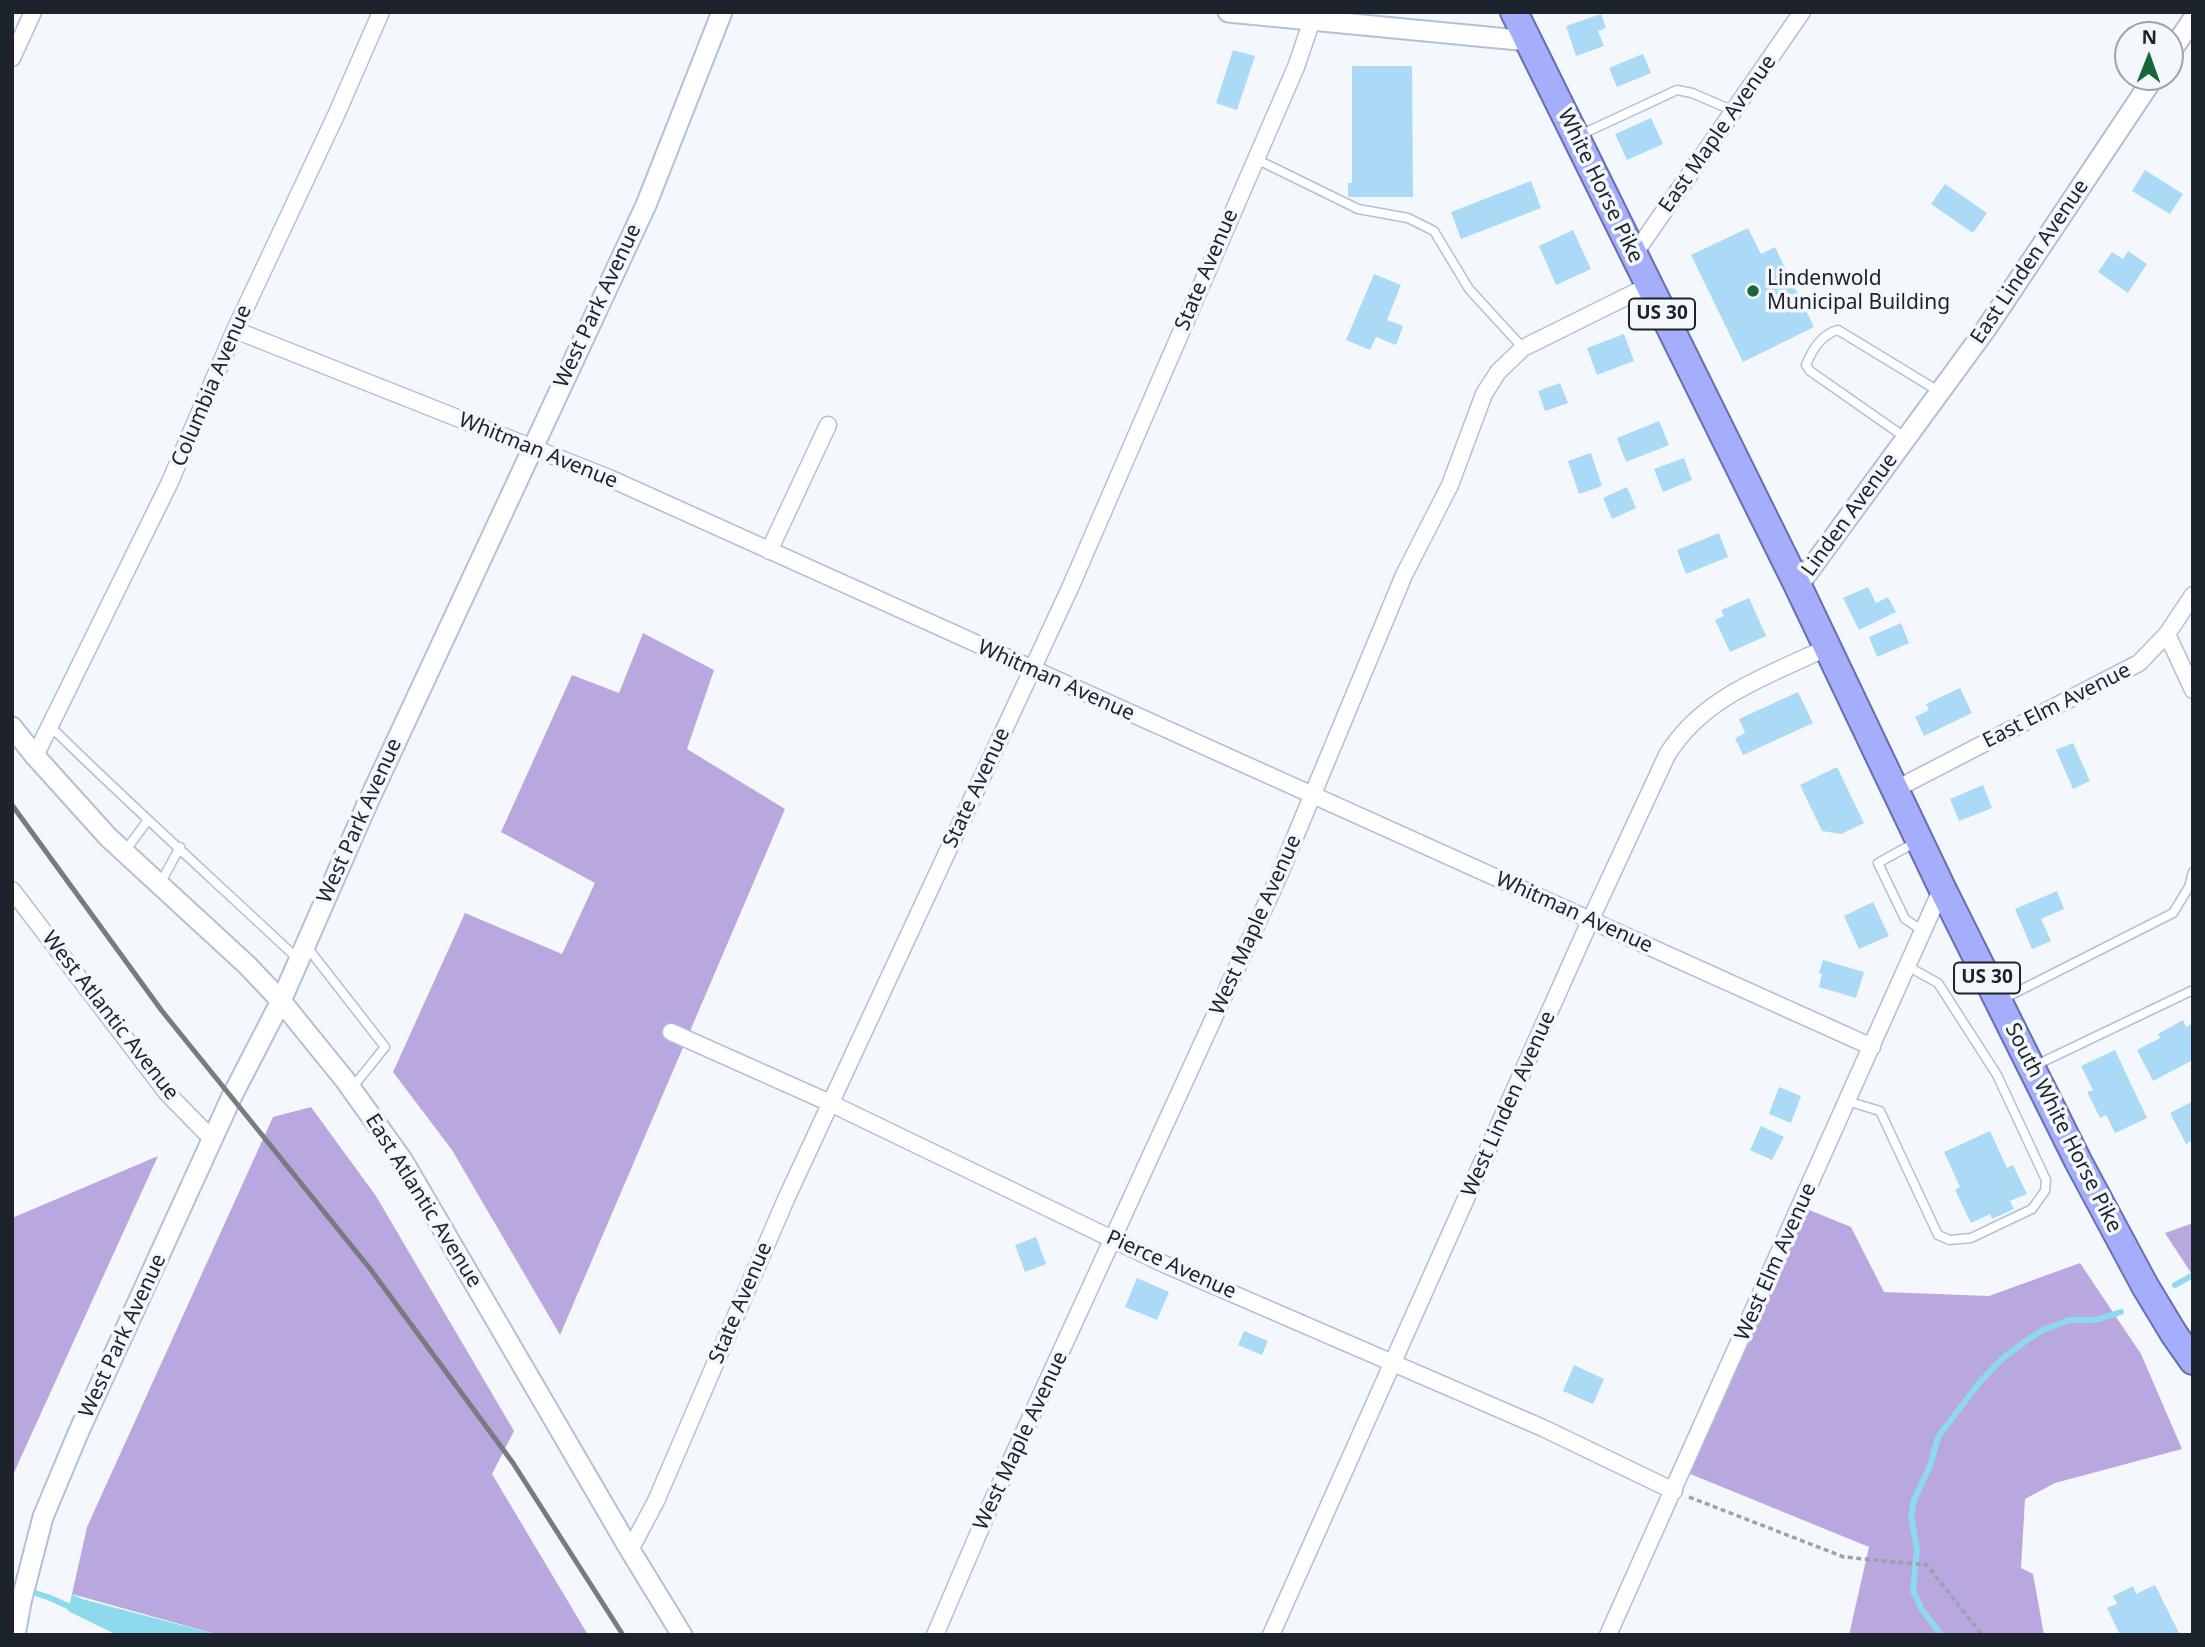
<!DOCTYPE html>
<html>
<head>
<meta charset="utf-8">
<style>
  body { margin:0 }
  #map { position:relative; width:2205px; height:1647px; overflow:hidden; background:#f4f8fc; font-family:"Noto Sans",sans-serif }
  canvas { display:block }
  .frame { position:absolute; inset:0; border:14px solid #1d232c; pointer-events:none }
  .north { position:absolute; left:2114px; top:21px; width:70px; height:70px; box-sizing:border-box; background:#f4f8fc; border:2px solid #9ea3a9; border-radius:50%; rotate:1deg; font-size:19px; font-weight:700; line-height:28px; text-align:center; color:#1d232c }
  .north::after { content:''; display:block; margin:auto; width:24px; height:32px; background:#156839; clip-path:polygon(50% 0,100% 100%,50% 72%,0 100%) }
</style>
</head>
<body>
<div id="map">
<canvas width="2205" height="1647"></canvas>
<div class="frame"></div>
<div class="north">N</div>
</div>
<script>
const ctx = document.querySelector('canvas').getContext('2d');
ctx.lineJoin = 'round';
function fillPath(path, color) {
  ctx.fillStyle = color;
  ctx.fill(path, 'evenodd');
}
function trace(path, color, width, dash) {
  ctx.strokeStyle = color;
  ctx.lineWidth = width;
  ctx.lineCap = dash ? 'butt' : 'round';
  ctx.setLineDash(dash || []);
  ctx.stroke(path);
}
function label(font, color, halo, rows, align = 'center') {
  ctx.font = font + ' "Noto Sans",sans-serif';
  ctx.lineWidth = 7;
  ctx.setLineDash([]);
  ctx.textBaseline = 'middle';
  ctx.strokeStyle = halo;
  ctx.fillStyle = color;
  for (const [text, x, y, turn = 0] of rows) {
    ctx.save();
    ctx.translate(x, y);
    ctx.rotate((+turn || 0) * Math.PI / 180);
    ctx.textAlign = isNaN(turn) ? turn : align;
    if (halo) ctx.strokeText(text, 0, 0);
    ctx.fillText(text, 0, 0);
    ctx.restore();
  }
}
const forest = new Path2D(`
  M643,633L714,670L687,749L785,809L560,1335L452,1150L393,1072L465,913L562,954L595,883L501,832L572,675L619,693Z
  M311,1107L376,1196L514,1431L492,1474L588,1635H219L72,1594L87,1527L273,1117Z
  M158,1156L12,1477V1218Z
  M1797,1205L1851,1227L1884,1292L1989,1296L2080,1263L2141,1354L2182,1449L2055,1483L2025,1499L2021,1568L2033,1574L2044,1635H1849L1869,1547L1683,1471Z
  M2193,1223V1276L2165,1233Z`);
const water = new Path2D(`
  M72,1594L82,1599L219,1635H117L68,1611Z`);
const stream = new Path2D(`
  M2175,1285L2193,1275
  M12,1586L48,1597L77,1610
  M1941,1635L1921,1608L1913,1591L1917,1549L1911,1517L1914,1500L1930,1466L1938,1437L1979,1383L2002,1359L2027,1340L2043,1330L2069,1320H2095L2121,1312`);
const building = new Path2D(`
  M1601,14L1606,28L1598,31L1604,46L1576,56L1566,26Z
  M1233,50L1255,56L1237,110L1216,103Z
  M1643,54L1651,73L1617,87L1609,68Z
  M1352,66H1412L1413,197H1348V183H1352Z
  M1651,118L1663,144L1627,160L1615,134Z
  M2145,170L2183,194L2170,214L2132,191Z
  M1531,181L1541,208L1461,239L1451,212Z
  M1945,184L1987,213L1973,233L1931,204Z
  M1748,228L1761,254L1775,247L1814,327L1743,362L1691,255Z
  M1573,230L1591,269L1556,285L1539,246Z
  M2128,251L2147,264L2128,293L2098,272L2112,252L2123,259Z
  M1374,274L1401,285L1387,320L1403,326L1396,345L1376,337L1370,350L1346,340Z
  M1624,334L1634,361L1597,375L1587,348Z
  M1560,383L1568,403L1545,411L1538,391Z
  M1659,421L1669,445L1626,462L1617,438Z
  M1591,453L1602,486L1579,494L1568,461Z
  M1684,458L1692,480L1663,492L1654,469Z
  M1627,487L1636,508L1612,519L1603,498Z
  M1719,533L1728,557L1686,574L1677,550Z
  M1868,587L1876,603L1888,597L1896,612L1859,630L1843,598Z
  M1749,598L1766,636L1730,652L1715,620L1724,616L1721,610Z
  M1901,623L1909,643L1877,657L1869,637Z
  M1960,688L1972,713L1924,736L1915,717L1929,710L1926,704Z
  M1798,692L1813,723L1743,755L1735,738L1745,733L1739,719Z
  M2073,743L2090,781L2073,789L2056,750Z
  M1837,767L1864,823L1841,834L1822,831L1800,785Z
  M1983,785L1992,808L1959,821L1950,799Z
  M2057,891L2064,909L2041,919L2051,941L2032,949L2015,909Z
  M1873,902L1889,936L1859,949L1844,916Z
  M1823,960L1864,972L1856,998L1819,987L1822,974L1819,973Z
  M2183,1020L2186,1027L2193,1023V1060L2153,1081L2137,1050L2160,1038L2158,1034Z
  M2115,1050L2147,1118L2115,1133L2106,1115L2100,1118L2087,1092L2093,1090L2081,1066Z
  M1779,1087L1801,1096L1791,1123L1769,1114Z
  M2193,1101V1140L2186,1144L2170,1113Z
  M1761,1126L1784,1137L1772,1160L1750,1150Z
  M1990,1131L2007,1168L2013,1165L2027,1194L2010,1201L2014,1209L1992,1219L1990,1214L1971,1223L1955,1190L1960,1187L1944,1152Z
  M1036,1237L1046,1264L1025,1272L1015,1245Z
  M1137,1278L1169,1292L1157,1320L1125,1307Z
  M1244,1331L1268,1341L1262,1355L1238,1345Z
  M1574,1365L1604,1379L1593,1404L1563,1391Z
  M2155,1585L2180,1635H2120L2107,1608L2117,1604L2113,1596L2133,1586L2136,1594Z`);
const path = new Path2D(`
  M1689,1497L1844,1557L1927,1565L1982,1635`);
const service = new Path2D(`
  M1578,136L1677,90L1692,93L1734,111
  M1256,159L1358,209L1408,218L1434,231L1469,289L1523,348
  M1906,438L1810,371L1806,365C1812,350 1822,334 1838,330L1940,392
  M50,726C131,806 216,882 299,960
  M1916,842L1878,863L1905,919L1923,931
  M125,851L148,820
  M160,884L180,847
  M307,947L385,1047L352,1088
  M2001,1000L2173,913L2189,887L2193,872
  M2034,1066L2193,990
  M1847,1101L1880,1111L1938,1235L1950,1240L1971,1238L2032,1209L2045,1191L2046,1180L1997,1075L1938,983L1907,966`);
const minor = new Path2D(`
  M12,58L33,12
  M1633,256L1802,12
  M235,330L609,478L1872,1047
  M769,551L828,425
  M2167,634L2193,690
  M35,756L169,484L235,330L337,113L381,12
  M1896,789L2139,663L2167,634L2193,595
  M12,890L167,1093L212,1139
  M671,1032L830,1103L1164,1264L1543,1428L1674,1491
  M630,1550L656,1501L786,1199L1070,588L1296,67L1312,20
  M935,1635L991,1504L1278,878L1404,575L1450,485L1484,394L1498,372L1523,348L1648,286
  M1271,1635L1590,921L1667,755C1703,696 1768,676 1828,647
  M1608,1635L1942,888`);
const tertiary = new Path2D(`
  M1228,12L1529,41
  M2170,53L2193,19
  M1798,586L1986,329L2154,77
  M12,727L35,756L108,837L248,966L281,1001L345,1080L403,1161L630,1550L682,1635
  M15,1635L21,1602L43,1517L79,1431L232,1096L281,1001L368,802L646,205L722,12`);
const trunk = new Path2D(`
  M1514,12L1798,586L1942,888L2078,1161L2145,1286L2174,1334L2193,1361`);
const rail = new Path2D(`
  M12,805L162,1011L371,1270L513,1463L623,1635`);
const markers = [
  [1753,291,7,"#156839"]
];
const shields = [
  [1662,314,66],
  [1987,978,66]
];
const shieldNames = [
  ["US 30",1662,314],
  ["US 30",1987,978]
];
const streetNames = [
  ["East Maple Avenue",1718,134,-55],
  ["White Horse Pike",1600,186,64],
  ["East Linden Avenue",2030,262,-56],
  ["State Avenue",1207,270,-67],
  ["West Park Avenue",598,306,-65],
  ["Columbia Avenue",212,386,-67],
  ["Whitman Avenue",538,451,22],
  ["Linden Avenue",1850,515,-54],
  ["Whitman Avenue",1056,681,24],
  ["East Elm Avenue",2057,706,-27],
  ["State Avenue",977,788,-65],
  ["West Park Avenue",360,821,-66],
  ["Whitman Avenue",1574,913,24],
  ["West Maple Avenue",1256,925,-66],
  ["West Atlantic Avenue",110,1016,52],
  ["West Linden Avenue",1509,1104,-66],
  ["South White Horse Pike",2063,1128,63],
  ["East Atlantic Avenue",423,1201,58],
  ["West Elm Avenue",1776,1262,-66],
  ["Pierce Avenue",1171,1265,24],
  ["State Avenue",741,1303,-67],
  ["West Park Avenue",123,1336,-65],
  ["West Maple Avenue",1021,1441,-65]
];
const poiNames = [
  ["Lindenwold",1767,279],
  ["Municipal Building",1767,303]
];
fillPath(forest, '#b8a8df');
fillPath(water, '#8edaed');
trace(stream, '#8edaed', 6);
fillPath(building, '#abdaf7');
trace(service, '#b0c1d8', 11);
trace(minor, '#b0c1d8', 19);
trace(tertiary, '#b0c1d8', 23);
trace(trunk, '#6670b1', 30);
trace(path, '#9ea2a8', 3.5, [5, 3.5]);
trace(service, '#fff', 8);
trace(minor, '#fff', 16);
trace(tertiary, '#fff', 19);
trace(trunk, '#a4aefa', 26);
trace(rail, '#777c83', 5);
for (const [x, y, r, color] of markers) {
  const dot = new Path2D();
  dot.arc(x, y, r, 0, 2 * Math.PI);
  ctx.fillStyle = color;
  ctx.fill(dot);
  trace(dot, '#f4f8fc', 2.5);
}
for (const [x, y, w] of shields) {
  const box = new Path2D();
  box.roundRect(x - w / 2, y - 15.5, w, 31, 5);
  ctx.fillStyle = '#f4f8fc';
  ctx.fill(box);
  trace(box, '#1d232c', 2);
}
label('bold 19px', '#1d232c', null, shieldNames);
label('21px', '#1d232c', '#f4f8fc', streetNames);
label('21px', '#1d232c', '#f4f8fc', poiNames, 'left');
</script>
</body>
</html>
